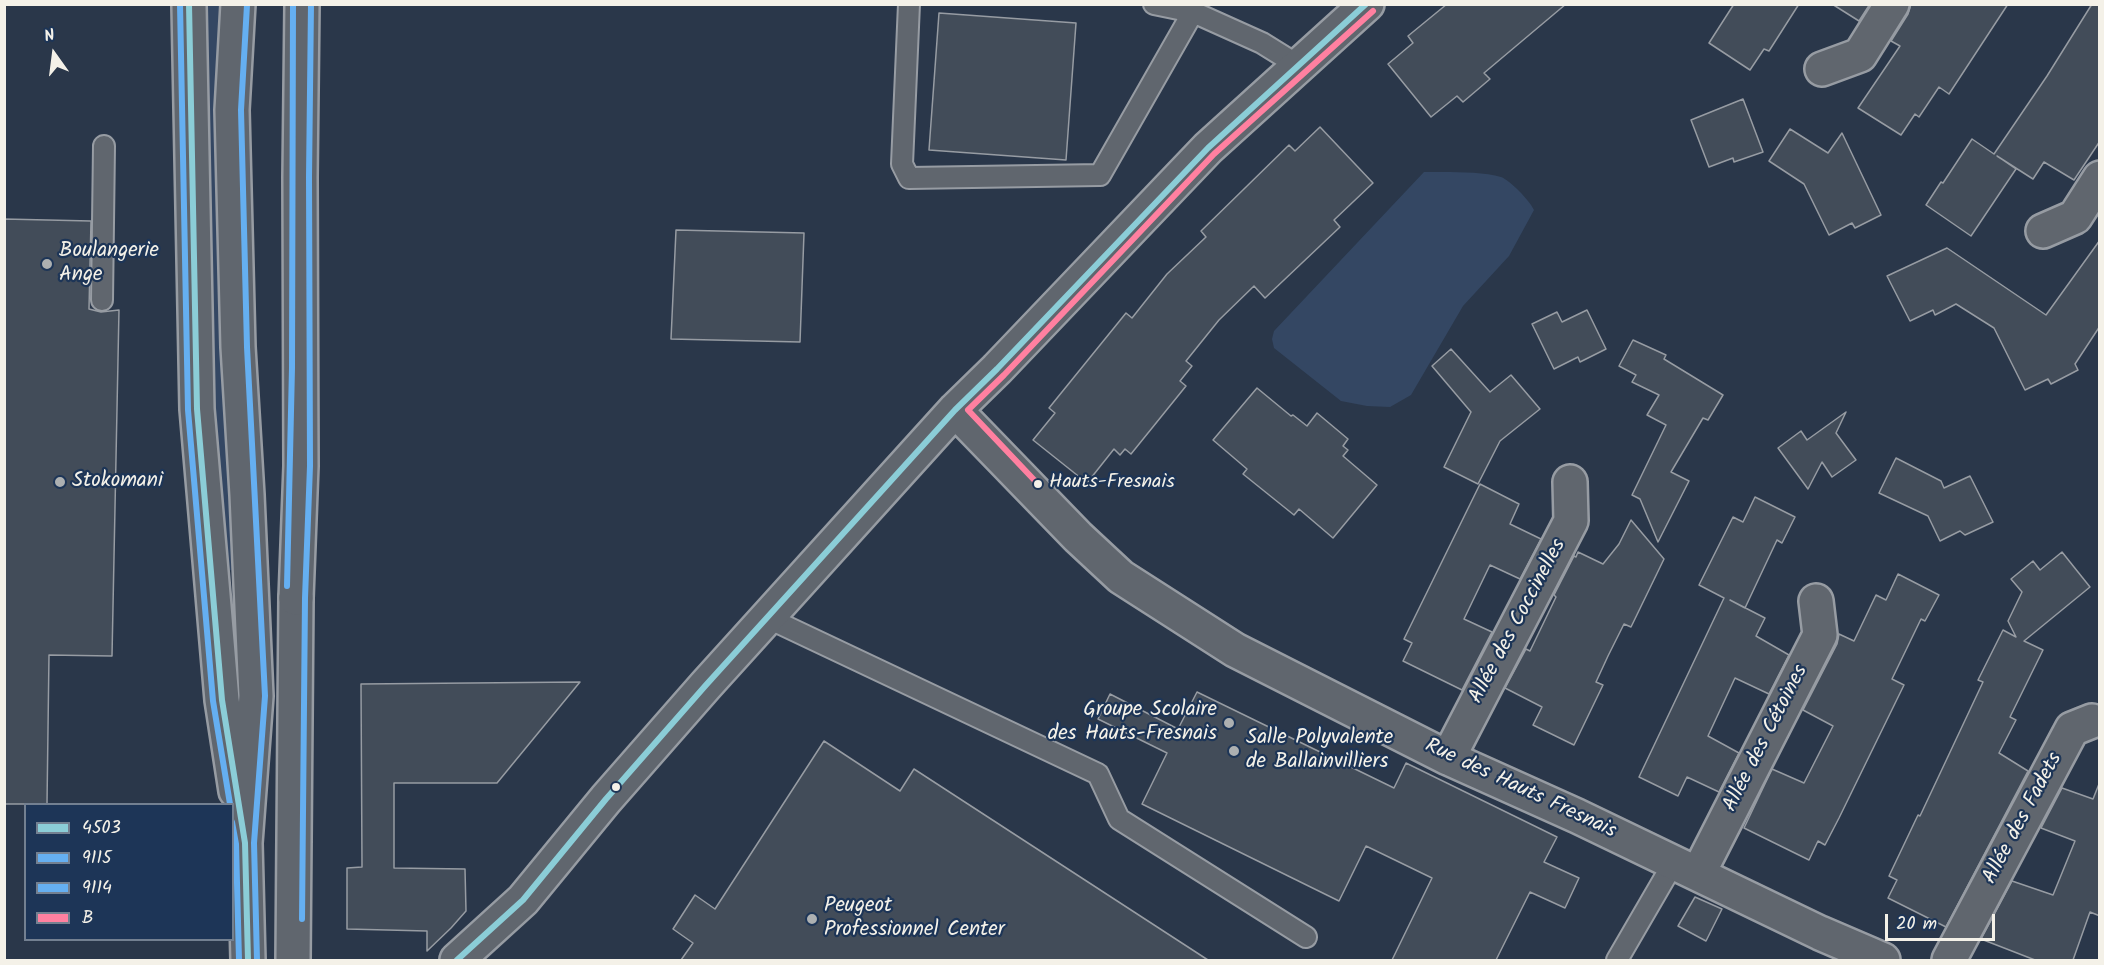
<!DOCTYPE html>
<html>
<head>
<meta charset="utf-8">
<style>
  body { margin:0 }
  #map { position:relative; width:2104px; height:965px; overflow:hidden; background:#2a374a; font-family:Kalam,sans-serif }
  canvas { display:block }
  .frame { position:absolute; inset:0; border:6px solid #f4f1e8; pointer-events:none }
  .legend { position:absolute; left:24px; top:803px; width:210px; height:138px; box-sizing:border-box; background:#1d3557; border:2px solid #738091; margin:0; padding:8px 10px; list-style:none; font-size:18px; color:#f4f1e8 }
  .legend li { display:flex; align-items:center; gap:12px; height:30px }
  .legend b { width:30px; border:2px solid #738091 }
  .north { position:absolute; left:24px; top:24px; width:60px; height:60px; -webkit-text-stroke:4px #1d3557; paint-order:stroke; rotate:346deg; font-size:16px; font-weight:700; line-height:24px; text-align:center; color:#f4f1e8 }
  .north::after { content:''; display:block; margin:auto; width:21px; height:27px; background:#f4f1e8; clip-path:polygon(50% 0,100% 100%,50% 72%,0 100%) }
  .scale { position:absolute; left:1885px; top:914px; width:110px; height:27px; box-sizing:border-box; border:3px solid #f4f1e8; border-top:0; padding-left:8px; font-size:18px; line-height:21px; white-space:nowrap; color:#f4f1e8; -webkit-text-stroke:4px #1d3557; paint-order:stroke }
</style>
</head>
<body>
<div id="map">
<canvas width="2104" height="965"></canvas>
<div class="frame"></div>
<ul class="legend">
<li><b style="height:8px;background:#8bcdd7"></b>4503</li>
<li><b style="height:8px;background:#65aff1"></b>9115</li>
<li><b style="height:8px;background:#65aff1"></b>9114</li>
<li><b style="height:8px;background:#ff80a0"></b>B</li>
</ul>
<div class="north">N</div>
<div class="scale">20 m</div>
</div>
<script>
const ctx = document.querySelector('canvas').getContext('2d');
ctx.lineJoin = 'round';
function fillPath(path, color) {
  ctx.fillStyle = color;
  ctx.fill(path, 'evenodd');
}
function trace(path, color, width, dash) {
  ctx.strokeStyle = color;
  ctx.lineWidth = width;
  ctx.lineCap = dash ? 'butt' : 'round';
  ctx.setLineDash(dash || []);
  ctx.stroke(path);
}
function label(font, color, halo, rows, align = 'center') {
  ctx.font = font + ' Kalam,sans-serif';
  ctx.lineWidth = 4.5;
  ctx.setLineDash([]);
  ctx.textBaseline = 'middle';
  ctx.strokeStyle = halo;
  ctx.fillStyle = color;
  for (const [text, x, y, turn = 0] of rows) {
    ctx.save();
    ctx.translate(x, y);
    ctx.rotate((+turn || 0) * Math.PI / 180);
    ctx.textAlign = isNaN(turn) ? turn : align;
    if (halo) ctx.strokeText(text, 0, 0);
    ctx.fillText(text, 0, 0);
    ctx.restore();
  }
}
const green = new Path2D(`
  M200,4L219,5L217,235L232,570L221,571L200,182Z
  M1424,172C1445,172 1481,171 1501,177C1510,180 1530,201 1534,210L1509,256L1463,306L1411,395L1390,407L1367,406L1341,401L1274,348L1272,339L1274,331Z`);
const building = new Path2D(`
  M1447,4H1566L1484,73L1490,79L1463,102L1457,96L1431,117L1388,64L1413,43L1408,36Z
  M1734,4H1799L1769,51L1764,49L1750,70L1709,43Z
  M1832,4H1870L1859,21Z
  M1911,4H2008L1949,94L1939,87L1919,117L1915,114L1901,135L1858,108L1900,46L1891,41L1908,14Z
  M2092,4H2100V141L2074,180L2044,162L2033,179L1997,156L2016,169L1971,236L1926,205L1941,182L1943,183L1972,139L1994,154L2047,76Z
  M939,13L1076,23L1066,160L929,150Z
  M1743,99L1763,152L1734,162L1733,158L1709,167L1691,120Z
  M1320,127L1373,183L1334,220L1340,227L1265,298L1254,286L1219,320L1186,361L1192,366L1180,381L1186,386L1131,454L1125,449L1120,455L1114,449L1087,483L1033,440L1055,413L1049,408L1126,313L1132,318L1167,274L1206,237L1201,231L1289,145L1295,151Z
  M1790,129L1828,153L1842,133L1881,215L1855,228L1852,223L1829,235L1804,184L1769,161Z
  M4,219L91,221L89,309L101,312L119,310L112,656L49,655L47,804H4Z
  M676,230L804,233L800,342L671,339Z
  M2100,240V326L2075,364L2078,370L2051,384L2048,379L2025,390L1994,328L1956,304L1935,315L1933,310L1910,321L1887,276L1947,248L2046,315Z
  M1587,310L1606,349L1580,362L1578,357L1554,369L1532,324L1557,312L1562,322Z
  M1633,340L1666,355L1664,359L1723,395L1708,420L1703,418L1671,472L1689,481L1658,542L1640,499L1632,495L1666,425L1647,415L1659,395L1632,382L1636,375L1619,366Z
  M1451,349L1490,392L1511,375L1540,409L1500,441L1478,484L1444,467L1471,412L1432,366Z
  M1257,388L1291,416L1293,415L1307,426L1317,413L1348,439L1343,446L1348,450L1343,456L1377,485L1333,538L1299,509L1294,515L1243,474L1247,469L1213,440Z
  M1846,412L1836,433L1856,460L1832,477L1822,462L1808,489L1778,448L1801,431L1807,440Z
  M1896,458L1941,481L1944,488L1970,476L1993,522L1965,535L1960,531L1940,541L1928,516L1879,493Z
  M1480,484L1519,504L1510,524L1541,539L1520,579L1490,565L1464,619L1492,632L1462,690L1403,661L1412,643L1404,639Z
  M1755,497L1795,517L1782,543L1777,540L1745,608L1730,600L1765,618L1756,636L1789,655L1769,694L1735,678L1708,736L1739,753L1719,792L1687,777L1678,796L1639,777L1724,598L1699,585L1733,517L1743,522Z
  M1631,520L1664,559L1631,627L1624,624L1608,656L1596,682L1603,685L1574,745L1533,725L1542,707L1505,688L1526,649L1530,651L1556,597L1554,595L1574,556L1576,557L1578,552L1603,564L1619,544Z
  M2062,552L2090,587L2024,641L2043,650L2010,717L2016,720L1999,753L2028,771L1946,927L1888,898L1897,880L1889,876L1918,815L1920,816L1983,682L1978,680L2003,630L2016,637L2008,621L2022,592L2011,579L2033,561L2040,570Z
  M1898,574L1939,595L1925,621L1921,619L1892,679L1904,685L1839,818L1825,845L1818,841L1809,860L1744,828L1772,769L1804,783L1833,726L1803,710L1837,644L1839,634L1854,641L1876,595L1886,600Z
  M580,682L497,783H394V868L465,869L466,911L451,928L427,951V931L347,929V868L362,867L361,684Z
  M1197,692L1394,788L1406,763L1557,837L1544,862L1579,878L1565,908L1530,892L1496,960H1392L1432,878L1366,846L1339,901L1142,804L1167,753L1098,719L1110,694L1178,729Z
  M824,741L900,791L914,769L1208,960H681L693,943L673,929L695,895L715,909Z
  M2099,784L2100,916L2090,912L2073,960H2035L1981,939L2012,881L2053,895L2075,841L2041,828L2062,788L2093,799Z
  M1695,897L1722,909L1706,941L1678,926Z`);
const service = new Path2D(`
  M909,4L902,164L909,178L1100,175L1193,12
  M1154,4L1193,12L1262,43L1299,66
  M102,300L104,146
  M766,617L1098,774L1119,819L1306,937
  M1617,960L1674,862`);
const minor = new Path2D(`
  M1822,69L1860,55L1892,4
  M2043,231L2075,217L2100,178
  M955,410L1078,537L1121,577L1235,650L1448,758L1577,816L1820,933L1883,960
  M1448,758L1571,521L1570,482
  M1698,874L1820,635L1816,601
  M457,960L523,900L606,799L706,685L955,410L997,369L1208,148L1367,4
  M1949,960L2072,729L2092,721`);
const primary = new Path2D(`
  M238,4L232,110L238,347L247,495L256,696L245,843L248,960
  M189,6L197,409L222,700L236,791
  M293,960L296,598`);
const trunk = new Path2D(`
  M296,598L301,466L300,177L302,4`);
const bus1 = new Path2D(`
  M189,4L197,409L222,700L245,843L248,960
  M457,960L523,900L606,799L706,685L955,410L997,369L1208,148L1366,4`);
const bus2 = new Path2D(`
  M180,4L188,410L213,701L230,804
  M232,822L236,844L239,960
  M302,919L305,598L310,466L309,177L311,4`);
const bus3 = new Path2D(`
  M247,5L241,110L247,347L265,696L254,843L257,960
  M287,586L292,368L293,4`);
const bus4 = new Path2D(`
  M1038,484L968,410L1004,375L1214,154L1373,11`);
const markers = [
  [47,264,6,"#adb0b1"],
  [60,482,6,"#adb0b1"],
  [1038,484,5,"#f4f1e8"],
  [1229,723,6,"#adb0b1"],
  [1234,751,6,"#adb0b1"],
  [616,787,5,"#f4f1e8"],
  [812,919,6,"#adb0b1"]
];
const busNames = [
  ["Hauts-Fresnais",1049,484]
];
const poiNames = [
  ["Boulangerie",59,252],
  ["Ange",59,276],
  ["Stokomani",72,482],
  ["Groupe Scolaire",1217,711,"right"],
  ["des Hauts-Fresnais",1217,735,"right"],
  ["Salle Polyvalente",1246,739],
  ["de Ballainvilliers",1246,763],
  ["Peugeot",824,907],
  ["Professionnel Center",824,931]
];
const streetNames = [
  ["Allée des Coccinelles",1519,622,-62],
  ["Allée des Cétoines",1767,739,-63],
  ["Rue des Hauts Fresnais",1520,790,25],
  ["Allée des Fadets",2024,819,-62]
];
fillPath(green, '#344763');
fillPath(building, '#424c59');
trace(building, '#979ca3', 1.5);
trace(service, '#979ca3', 24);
trace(minor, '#979ca3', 38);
trace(primary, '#979ca3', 38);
trace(trunk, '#979ca3', 38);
trace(service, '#60666e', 20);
trace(minor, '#60666e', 33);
trace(primary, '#60666e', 33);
trace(trunk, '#60666e', 33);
trace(bus1, '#8bcdd7', 6);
trace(bus2, '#65aff1', 6);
trace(bus3, '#65aff1', 6);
trace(bus4, '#ff80a0', 6);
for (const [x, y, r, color] of markers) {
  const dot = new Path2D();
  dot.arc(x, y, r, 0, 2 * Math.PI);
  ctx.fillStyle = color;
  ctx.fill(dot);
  trace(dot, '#1d3557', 2);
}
label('20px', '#f4f1e8', '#1d3557', busNames, 'left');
label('21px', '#f4f1e8', '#1d3557', poiNames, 'left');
label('21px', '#f4f1e8', '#1d3557', streetNames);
</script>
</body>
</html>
